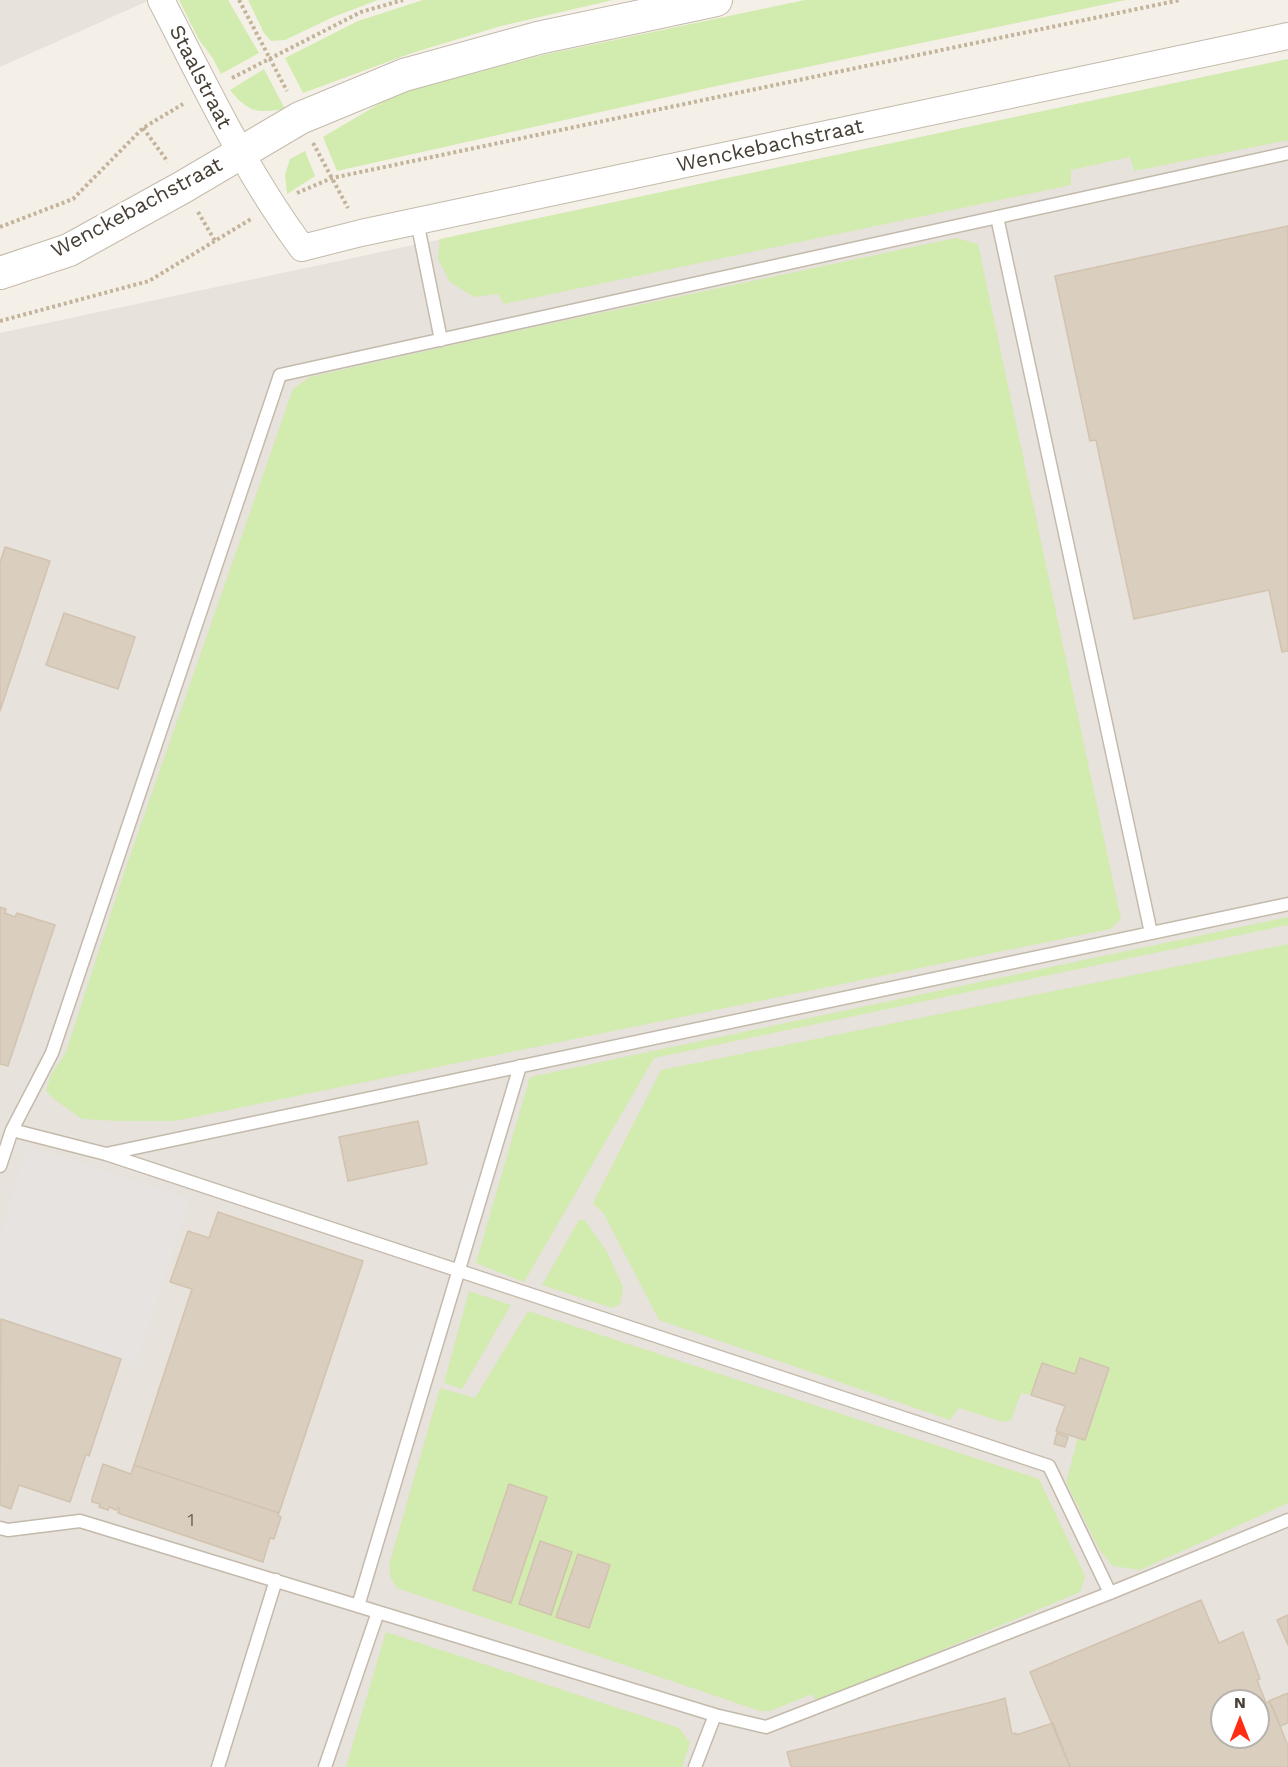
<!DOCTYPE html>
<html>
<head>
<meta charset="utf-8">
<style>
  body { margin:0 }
  #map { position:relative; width:1288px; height:1767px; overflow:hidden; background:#f5f0e7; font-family:"Work Sans",sans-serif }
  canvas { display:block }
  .north { position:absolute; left:1210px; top:1689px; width:60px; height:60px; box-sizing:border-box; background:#fff; border:2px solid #b6b3af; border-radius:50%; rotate:0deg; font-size:16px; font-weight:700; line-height:24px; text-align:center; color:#484036 }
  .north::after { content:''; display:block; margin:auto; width:21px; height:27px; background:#ff2d14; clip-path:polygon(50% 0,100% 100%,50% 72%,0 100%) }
</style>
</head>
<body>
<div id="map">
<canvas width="1288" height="1767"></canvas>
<div class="north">N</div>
</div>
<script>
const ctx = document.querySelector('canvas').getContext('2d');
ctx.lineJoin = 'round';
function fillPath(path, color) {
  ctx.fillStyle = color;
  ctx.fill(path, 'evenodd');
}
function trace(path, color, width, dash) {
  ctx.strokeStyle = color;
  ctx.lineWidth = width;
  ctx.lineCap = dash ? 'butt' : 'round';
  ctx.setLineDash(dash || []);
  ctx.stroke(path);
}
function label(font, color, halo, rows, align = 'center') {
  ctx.font = font + ' "Work Sans",sans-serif';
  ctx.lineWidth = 6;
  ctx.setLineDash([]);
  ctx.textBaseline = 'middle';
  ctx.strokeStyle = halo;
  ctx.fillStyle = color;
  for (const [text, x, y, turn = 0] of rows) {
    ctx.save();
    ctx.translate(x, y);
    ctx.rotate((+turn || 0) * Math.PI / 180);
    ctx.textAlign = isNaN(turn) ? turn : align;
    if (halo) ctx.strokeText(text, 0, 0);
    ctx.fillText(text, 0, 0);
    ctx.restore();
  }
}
const industrial = new Path2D(`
  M0,0H150L0,67Z
  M1288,59V1767H0V333ZM1222,1701H1258V1737H1222Z`);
const green = new Path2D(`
  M179,0H228L259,53L221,74L212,57L199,40Z
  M248,0H378L333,17L285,40L271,41L264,33Z
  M423,0H613L501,26L412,53L303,93L285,58L358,21Z
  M805,0H1126L712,87L337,171L323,137L396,94L543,55Z
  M1288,59V140L1134,171L1130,157L1071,170V185L504,304L498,294L474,297L450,282L438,259L440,239Z
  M264,69L285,109C257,113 249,113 230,90Z
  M305,151L315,176L287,194L285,175L290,159Z
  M956,238L978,244L1121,919L1110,929L175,1121H119L82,1119L54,1099L46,1091L51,1075L66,1052L123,876L293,389L310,377L511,332Z
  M1288,917V925L654,1058L524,1282L476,1263L530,1077Z
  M1288,944V1503L1140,1570L1113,1566L1099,1549L1066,1482L1078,1438L1085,1440L1109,1368L1080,1359L1075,1374L1042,1363L1031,1395L1021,1393L1011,1420L1003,1422L959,1408L950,1420L659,1320L604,1214L593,1203L661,1070Z
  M579,1220H585L607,1252L623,1287L620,1304L612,1308L542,1285Z
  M469,1291L511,1305L462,1389L444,1383Z
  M528,1311L1039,1479L1085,1576L1080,1592L817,1702L812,1694L770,1711H760L397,1588L391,1578L389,1565L440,1388L475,1398Z
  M386,1632L679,1728L690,1743L682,1767H346Z`);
const parking = new Path2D(`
  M27,1146L190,1199L136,1364L0,1320V1236Z`);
const building = new Path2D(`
  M1288,226V651L1282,652L1269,590L1134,619L1096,440L1090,441L1055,276Z
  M5,547L50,561L0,711V563Z
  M64,613L135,637L118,689L46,665Z
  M0,907L6,909L5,913L15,917L17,913L55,925L8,1066L0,1064Z
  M418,1121L427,1164L348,1181L339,1137Z
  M218,1212L363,1261L279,1513L134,1465L192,1289L170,1282L188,1231L209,1238Z
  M1,1319L121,1359L89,1456L86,1454L70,1502L19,1485L11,1509L0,1505Z
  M1080,1358L1109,1368L1085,1440L1056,1431L1065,1406L1031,1395L1042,1363L1075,1374Z
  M1057,1433L1068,1437L1065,1447L1054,1444Z
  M103,1464L131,1474L134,1465L279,1513L278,1516L281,1517L274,1539L270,1538L263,1562L118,1513L119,1508L118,1507L116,1510L109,1507L108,1510L99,1507L100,1504L92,1502V1499Z
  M509,1484L547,1497L511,1603L473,1590Z
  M540,1541L572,1552L551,1615L519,1604Z
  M578,1554L610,1565L589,1628L556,1617Z
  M1201,1600L1219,1643L1243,1632L1260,1679L1257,1680L1266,1703L1269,1702L1272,1706L1288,1746V1767H1070L1030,1672ZM1222,1701H1258V1737H1222Z
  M1288,1615V1645L1277,1620Z
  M1288,1693V1723L1280,1726L1269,1701Z
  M1005,1698L1012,1734L1016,1733V1735L1053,1723L1070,1767H791L787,1752L996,1701Z`);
const path = new Path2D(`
  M239,0L287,91
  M232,78L361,12L403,0
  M143,128L168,162
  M313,143L348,208
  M297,193L332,178L1180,0
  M198,212L215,241
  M0,227L73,199L143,128L183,104
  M0,321L149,281L251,219`);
const service = new Path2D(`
  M997,217L1151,933
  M417,221L441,340
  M12,1130L52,1053L280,375L1288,153
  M106,1154L1288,904
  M0,1166L12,1130L106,1154L1049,1466L1110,1593
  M0,1528L8,1530L80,1521L715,1715L766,1727L1110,1593L1288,1520
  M358,1606L520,1066
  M218,1767L276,1580
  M325,1767L378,1612
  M695,1767L715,1715`);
const minor = new Path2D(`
  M161,0C205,85 245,171 302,248L361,233L1288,36`);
const tertiary = new Path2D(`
  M0,273L69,250L183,187L300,118L404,75L538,38L716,0`);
const numberNames = [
  ["1",191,1521]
];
const streetNames = [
  ["Staalstraat",200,77,63],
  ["Wenckebachstraat",770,146,-12],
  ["Wenckebachstraat",137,208,-28]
];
fillPath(industrial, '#e7e2dc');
fillPath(green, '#d2ebae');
fillPath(parking, '#e6e3e0');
fillPath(building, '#dacebf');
trace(building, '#d2c3af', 1.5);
trace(service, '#c4baac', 15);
trace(minor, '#c4baac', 28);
trace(tertiary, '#c4baac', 34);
trace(path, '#c3b39a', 4, [3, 3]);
trace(service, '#fff', 12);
trace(minor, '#fff', 26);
trace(tertiary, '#fff', 32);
label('18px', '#6c6458', null, numberNames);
label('21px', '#484036', '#fff', streetNames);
</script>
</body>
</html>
